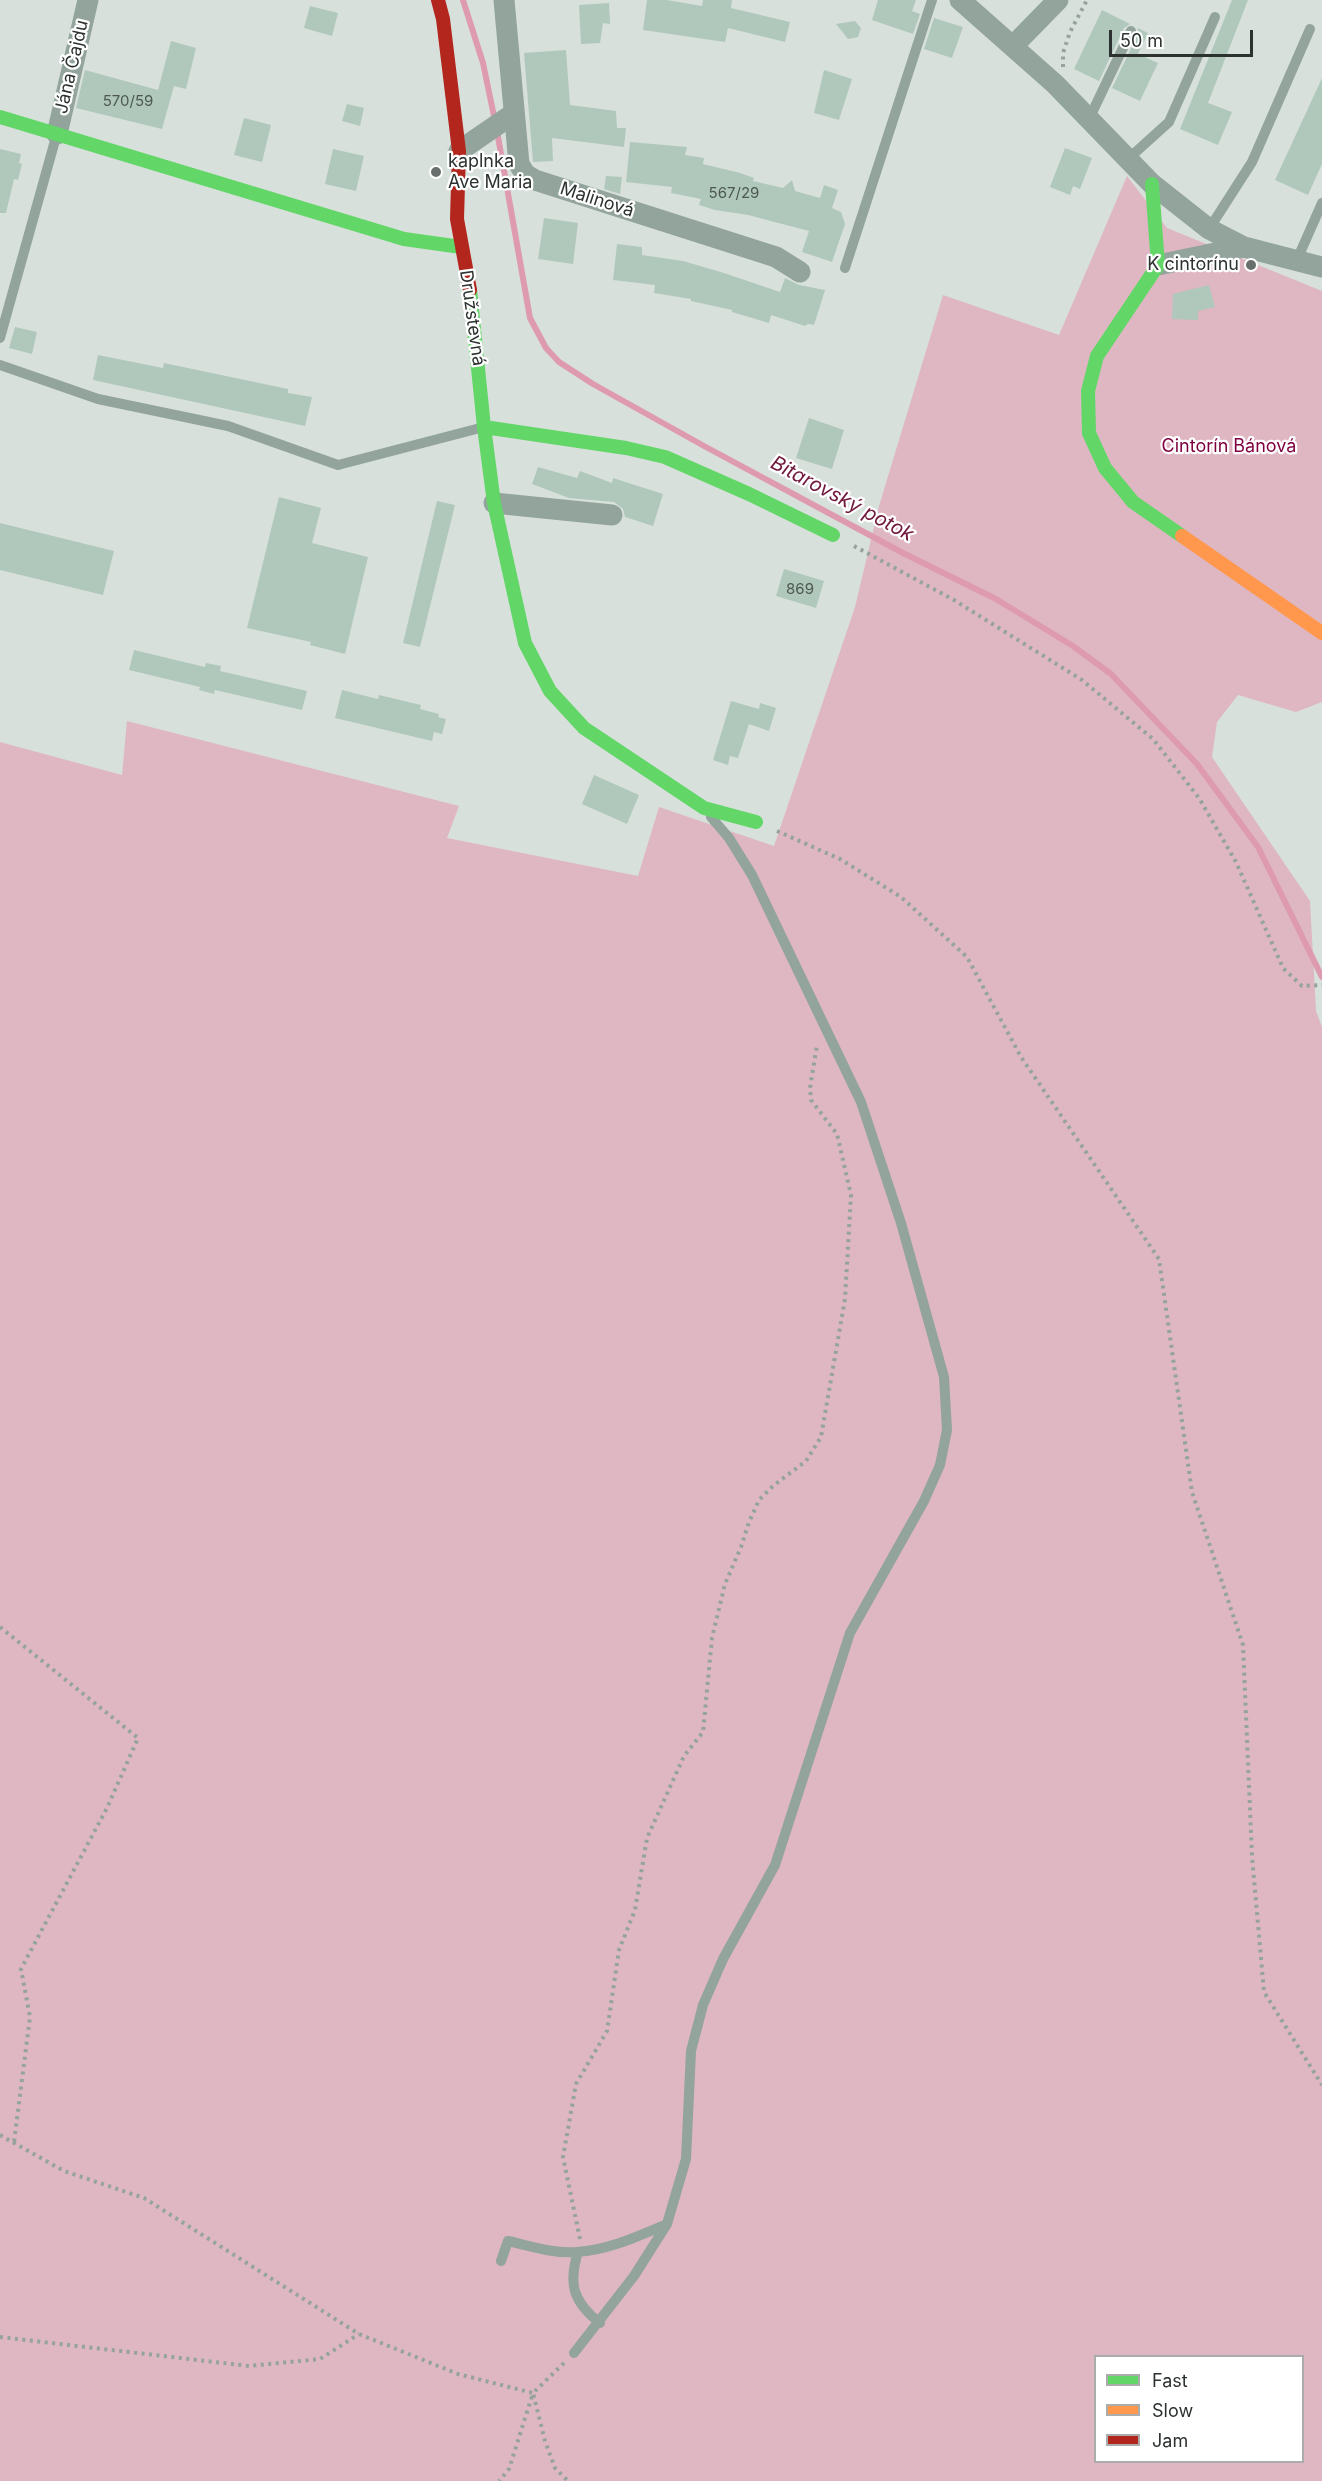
<!DOCTYPE html>
<html>
<head>
<meta charset="utf-8">
<style>
  body { margin:0 }
  #map { position:relative; width:1322px; height:2481px; overflow:hidden; background:#d8e0dc; font-family:Inter,sans-serif }
  canvas { display:block }
  .legend { position:absolute; left:1094px; top:2355px; width:210px; height:108px; box-sizing:border-box; background:#fff; border:2px solid #abadac; margin:0; padding:8px 10px; list-style:none; font-size:18px; color:#2c322f }
  .legend li { display:flex; align-items:center; gap:12px; height:30px }
  .legend b { width:30px; border:2px solid #abadac }
  .scale { position:absolute; left:1109px; top:30px; width:144px; height:27px; box-sizing:border-box; border:3px solid #2c322f; border-top:0; padding-left:8px; font-size:18px; line-height:21px; white-space:nowrap; color:#2c322f; -webkit-text-stroke:4px #fff; paint-order:stroke }
</style>
</head>
<body>
<div id="map">
<canvas width="1322" height="2481"></canvas>
<ul class="legend">
<li><b style="height:8px;background:#63d668"></b>Fast</li>
<li><b style="height:8px;background:#ff974d"></b>Slow</li>
<li><b style="height:8px;background:#b3261e"></b>Jam</li>
</ul>
<div class="scale">50 m</div>
</div>
<script>
const ctx = document.querySelector('canvas').getContext('2d');
ctx.lineJoin = 'round';
function fillPath(path, color) {
  ctx.fillStyle = color;
  ctx.fill(path, 'evenodd');
}
function trace(path, color, width, dash) {
  ctx.strokeStyle = color;
  ctx.lineWidth = width;
  ctx.lineCap = dash ? 'butt' : 'round';
  ctx.setLineDash(dash || []);
  ctx.stroke(path);
}
function label(font, color, halo, rows, align = 'center') {
  ctx.font = font + ' Inter,sans-serif';
  ctx.lineWidth = 4.5;
  ctx.setLineDash([]);
  ctx.textBaseline = 'middle';
  ctx.strokeStyle = halo;
  ctx.fillStyle = color;
  for (const [text, x, y, turn = 0] of rows) {
    ctx.save();
    ctx.translate(x, y);
    ctx.rotate((+turn || 0) * Math.PI / 180);
    ctx.textAlign = isNaN(turn) ? turn : align;
    if (halo) ctx.strokeText(text, 0, 0);
    ctx.fillText(text, 0, 0);
    ctx.restore();
  }
}
const green = new Path2D(`
  M1127,176L1167,228L1322,291V702L1296,712L1238,695L1217,722L1212,757L1310,901L1316,1011L1322,1027V2481H0V742L122,775L127,721L459,806L447,838L638,876L659,807L774,846L855,607L879,506L943,295L1059,335ZM1096,2356H1302V2462H1096Z`);
const stream = new Path2D(`
  M463,0L483,63L495,121
  M497,131L530,318L546,348L559,362L593,384L704,446L903,553L996,599L1073,646L1111,674L1197,764L1258,847L1322,977`);
const building = new Path2D(`
  M647,0H667L702,6L703,0H732L731,8L790,22L785,42L728,28L725,42L643,30Z
  M878,0H916L912,11L920,14L913,34L872,20Z
  M1232,0H1248L1208,103L1232,112L1218,145L1180,129Z
  M609,3L610,24L603,23L600,43L581,44L579,5Z
  M310,6L338,13L332,36L304,28Z
  M1102,10L1130,24L1124,28L1099,81L1074,69Z
  M934,18L963,27L952,58L924,49Z
  M855,21L861,28L858,37L848,39L836,24Z
  M1138,28L1148,33L1138,54L1158,63L1140,101L1112,88L1138,34Z
  M171,41L196,48L186,89L174,86L162,129L76,108L85,70L158,90Z
  M566,50L570,105L616,111L617,128H626L624,147L552,138L553,161L533,162L524,53Z
  M824,70L852,79L839,120L814,113Z
  M1322,78V164L1308,195L1275,180Z
  M347,104L364,108L360,126L342,121Z
  M244,118L271,125L262,162L234,155Z
  M630,142L687,147L685,155L704,158L703,164L740,173L754,178L753,181L783,188L792,180L795,191L820,198L824,185L838,190L832,208L841,212L845,224L832,262L802,252L809,231L748,215L715,210L699,205L701,199L671,193L672,187L626,182Z
  M1065,148L1092,158L1080,189L1073,186L1070,195L1050,187Z
  M0,149L21,154L19,163L22,164L18,180L14,179L6,213H0Z
  M333,149L364,156L356,191L325,184Z
  M606,176L622,177L620,194L604,189Z
  M544,218L578,223L573,264L538,259Z
  M617,244L642,247V255L683,261L724,273L780,292L785,278L799,285L825,290L814,325L808,324L805,326L771,315L769,323L732,312V310L691,301V299L654,293L655,285L613,280Z
  M1209,285L1215,307L1198,311V320L1172,319L1173,294Z
  M15,327L37,332L32,354L9,348Z
  M98,355L163,368L164,363L288,389V393L312,397L305,426L93,380Z
  M809,418L844,430L832,469L796,458Z
  M538,467L577,478L580,471L612,483L613,478L663,494L653,526L625,517L623,509L614,502L569,498L532,484Z
  M279,497L321,508L312,543L368,557L345,654L310,645L311,642L247,628Z
  M437,501L455,505L420,647L403,643Z
  M0,523L114,551L103,595L0,570Z
  M784,569L824,581L816,608L776,596Z
  M134,650L205,667L206,663L221,666L220,671L307,691L302,710L215,690L214,694L199,690L200,687L129,670Z
  M342,690L378,699L379,695L421,705L420,709L439,714L438,717L446,719L442,734L434,732L432,741L335,718Z
  M731,701L759,709L760,703L776,708L769,731L749,724L738,758L730,756L728,765L713,760Z
  M594,775L639,795L627,824L582,804Z`);
const path = new Path2D(`
  M1063,67V53L1070,32L1087,0
  M854,546L954,600L1082,680L1153,739L1199,798L1236,862L1283,968L1302,986L1322,985
  M777,831L840,859L901,897L967,957L1021,1057L1159,1259L1192,1492L1243,1645L1252,1856L1264,1992L1322,2085
  M0,1627L138,1738L107,1808L21,1969L30,2017L14,2142
  M0,2135L64,2171L144,2198L359,2334L458,2374L533,2393L509,2469L499,2481
  M580,2239L563,2157L576,2084L607,2031L619,1950L635,1910L647,1838L684,1756L703,1732L712,1638L725,1584L741,1547L749,1522L759,1500L773,1486L806,1461L821,1437L845,1299L851,1195L837,1134L811,1100L810,1088L817,1045
  M0,2337L249,2366L320,2359L359,2334
  M564,2363L533,2393L545,2441L555,2468L568,2481`);
const lane = new Path2D(`
  M1089,119L1131,31
  M1128,159L1169,122L1215,17
  M1209,229L1252,162L1310,29
  M1296,262L1322,203
  M845,268L932,0
  M0,338L56,137
  M0,365L98,399L228,426L338,465L484,427
  M578,2252C568,2284 573,2302 600,2323
  M501,2261L508,2241C530,2246 554,2254 577,2252C609,2250 638,2236 667,2224
  M574,2353L634,2276L667,2224L686,2159L691,2051L703,2005L723,1959L775,1865L850,1633L924,1501L940,1465L947,1430L944,1377L901,1223L861,1102L752,875L729,838L711,817`);
const street = new Path2D(`
  M504,0L519,164L525,174L535,180L776,257L800,272
  M960,0L1055,84L1152,184L1209,229L1244,247L1322,267
  M1014,45L1058,0
  M57,134L88,0
  M459,151L513,114
  M1158,265L1244,247
  M494,503L612,515`);
const fast = new Path2D(`
  M0,117L404,239L461,247
  M1152,184L1158,265L1097,356L1088,391L1089,433L1105,468L1133,502L1182,536
  M470,290L484,427L626,448L665,457L749,494L833,535
  M484,427L494,503L525,643L550,691L584,728L704,808L756,822`);
const slow = new Path2D(`
  M1182,536L1322,633`);
const jam = new Path2D(`
  M438,0L443,19L459,151L457,219L470,290`);
const markers = [
  [436,172,6,"#686f6c"],
  [1251,265,6,"#686f6c"]
];
const numberNames = [
  ["570/59",128,101],
  ["567/29",734,193],
  ["869",800,589]
];
const streetNames = [
  ["Jána Čajdu",72,67,-77],
  ["Malinová",597,200,18],
  ["Družstevná",472,318,82]
];
const poiNames = [
  ["kaplnka",448,162],
  ["Ave Maria",448,183],
  ["K cintorínu",1239,265,"right"]
];
const parkNames = [
  ["Cintorín Bánová",1229,447]
];
const waterNames = [
  ["Bitarovský potok",842,499,28]
];
fillPath(green, '#deb7c2');
trace(stream, '#de9baf', 6);
fillPath(building, '#b0c8bc');
trace(path, '#95a39b', 4, [3, 4.5]);
trace(lane, '#92a49b', 10);
trace(street, '#92a49b', 21);
trace(fast, '#63d668', 14);
trace(slow, '#ff974d', 14);
trace(jam, '#b3261e', 14);
for (const [x, y, r, color] of markers) {
  const dot = new Path2D();
  dot.arc(x, y, r, 0, 2 * Math.PI);
  ctx.fillStyle = color;
  ctx.fill(dot);
  trace(dot, '#fff', 2);
}
label('15px', '#4d5852', null, numberNames);
label('18px', '#2c322f', '#fff', streetNames);
label('18px', '#2c322f', '#fff', poiNames, 'left');
label('18px', '#7e003f', '#fff', parkNames);
label('italic 20px', '#71183d', '#fff', waterNames);
</script>
</body>
</html>
